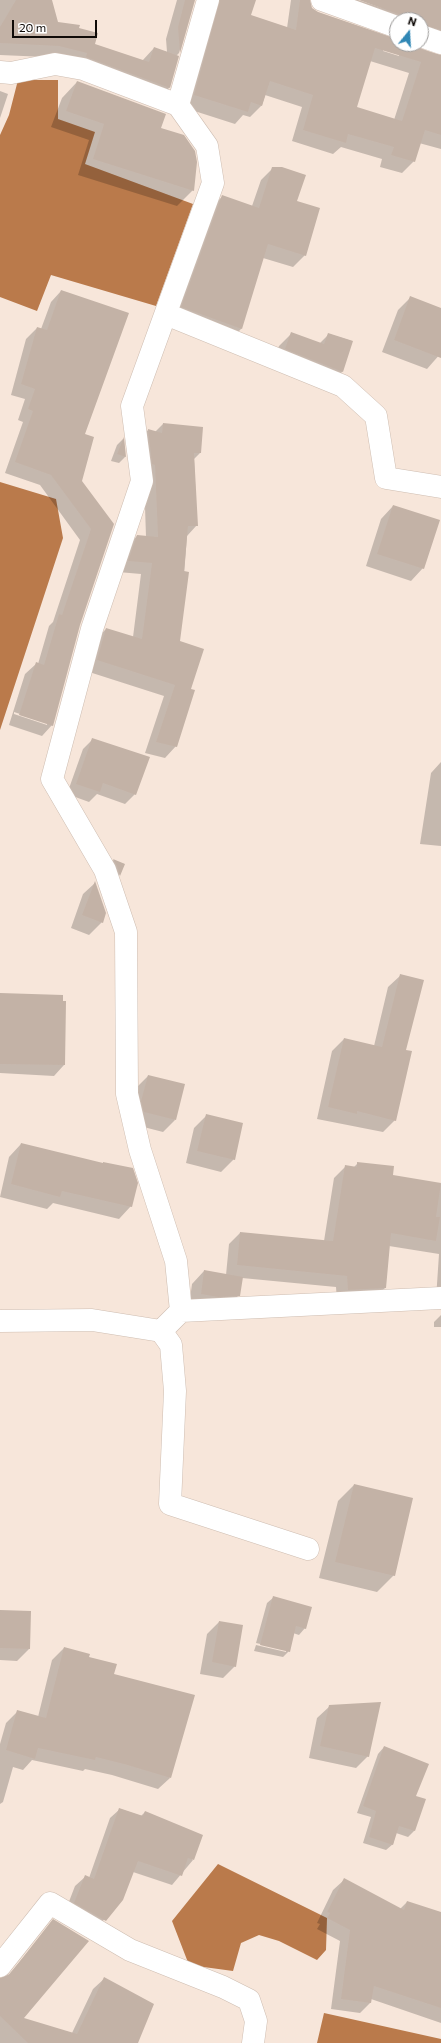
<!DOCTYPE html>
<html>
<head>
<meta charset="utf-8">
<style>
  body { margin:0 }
  #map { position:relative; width:441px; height:2043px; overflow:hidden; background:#f7e6da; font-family:Commissioner,sans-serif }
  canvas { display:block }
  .north { position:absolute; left:389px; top:12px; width:40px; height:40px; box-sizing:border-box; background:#fff; border:1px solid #9f9d9c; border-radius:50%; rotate:18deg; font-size:11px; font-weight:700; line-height:16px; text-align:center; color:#0f0a07 }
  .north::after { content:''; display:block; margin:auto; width:14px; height:18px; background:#3087b5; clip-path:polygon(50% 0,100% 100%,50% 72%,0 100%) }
  .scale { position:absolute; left:12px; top:20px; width:85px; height:18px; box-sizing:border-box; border:2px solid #0f0a07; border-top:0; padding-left:5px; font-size:12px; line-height:14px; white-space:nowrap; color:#0f0a07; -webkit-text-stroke:3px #fff; paint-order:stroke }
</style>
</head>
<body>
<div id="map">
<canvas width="441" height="2043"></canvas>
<div class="north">N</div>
<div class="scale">20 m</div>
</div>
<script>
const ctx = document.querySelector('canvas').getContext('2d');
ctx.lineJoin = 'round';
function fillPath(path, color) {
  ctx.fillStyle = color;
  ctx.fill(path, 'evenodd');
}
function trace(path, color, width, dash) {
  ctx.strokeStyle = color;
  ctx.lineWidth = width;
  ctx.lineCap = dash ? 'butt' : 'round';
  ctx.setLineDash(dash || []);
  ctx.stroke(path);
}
const water = new Path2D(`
  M18,80H58V119L95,132L85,164L193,204L156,306L51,275L37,311L0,297V135L9,115Z
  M0,482L56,499L63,538L0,730Z
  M218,1864L327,1918L326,1950L317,1960L279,1941L259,1935L241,1943L233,1971L189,1965L172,1921Z
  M324,2013L441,2039V2043H317Z`);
const shadow = new Path2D(`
  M0,0H51L57,23L78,29L93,44L142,61L154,48L167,52L166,39L177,0H194L179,53L176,56H178L169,88L157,100L46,57L0,55Z
  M200,0H255L250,16L287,28L291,0H310L311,8L317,12L397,40V44H410L441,56V149L419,143L414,161L402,173L380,167L382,159L341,147L333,154L292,141L302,107L265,95L262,105L250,117L243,115L235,124L182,107ZM383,49L399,54V56L383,51ZM370,61L409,73L394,120L355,108Z
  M330,0H358L383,8L373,0H441V52L421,39V20H397Z
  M77,82L160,129L193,190L177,206L78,175L89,140L51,127L62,98Z
  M0,91L8,94L0,118Z
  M273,168L296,201L305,255L293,267L263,258L241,329L230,340L170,319L210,208L222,197L252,206L261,180Z
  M61,291L84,434L81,481L113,524L79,625L52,725L42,736L9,725L25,674L36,664H38L49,626L53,622L80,540L40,485L5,473L23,422L18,420L25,399L11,395L26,339L37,328L41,329L51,302ZM14,712L47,723V725L14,714Z
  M410,298L441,309V353L427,369L382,352L398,310Z
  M291,334L319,344L329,334L352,341L342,372L330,384L273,361L279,346Z
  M163,424L200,453L194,459L197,525L187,536L179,641L190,690L176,746L165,758L145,753L164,696L86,671L95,640L106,629L133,637L141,574L118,572L126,547L137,536L146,537L144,476L137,442L148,430L155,432Z
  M123,439L125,457L119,463L111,461L117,445Z
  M393,506L423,568L411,581L366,566L381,519Z
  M93,739L135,794L125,804L97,794L89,802L67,794L83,749Z
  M441,762V846L420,844L431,773Z
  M113,860L124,864L119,876L108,887L102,872Z
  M95,883L102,922L89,935L71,928L83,894Z
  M401,975L405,1051L395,1120L383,1132L317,1119L332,1051L344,1039L374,1046L388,987Z
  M0,994L64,1065L54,1076L0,1073Z
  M148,1076L175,1120L163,1132L132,1124L136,1088Z
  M206,1116L234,1159L221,1172L186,1163L194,1128Z
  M21,1144L102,1164L103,1163L131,1206L119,1219L53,1203L47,1209L0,1197L9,1157Z
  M358,1163L391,1176L441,1184V1304L436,1299L439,1254L389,1246L385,1288L373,1299L337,1301L336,1287L242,1278L239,1295L227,1307L189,1306L192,1284L204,1271L226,1275L229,1244L240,1233L324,1241L334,1178L346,1166L353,1168Z
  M441,1315V1327H434V1322Z
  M354,1485L394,1575L377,1592L319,1578L338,1501Z
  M274,1597L305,1628L299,1635L293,1633L289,1651L283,1657L254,1651L256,1645L286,1652V1650L256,1643L267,1603Z
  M0,1611L29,1649L17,1661L0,1660Z
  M219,1622L235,1666L223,1678L200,1674L207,1634Z
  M64,1648L88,1658L113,1674L170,1778L158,1789L112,1775L85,1769L83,1771L32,1760L23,1770L13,1767L3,1802L0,1804V1744L6,1723L18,1711L38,1717L52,1660Z
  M330,1706L368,1756L356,1768L309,1758L317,1718Z
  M384,1747L415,1797L425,1800L414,1831L408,1837L396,1833L393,1844L386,1850L363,1843L371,1817L357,1813L378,1754Z
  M120,1809L141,1816L145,1812L193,1860L172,1885L133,1872L122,1899L95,1930L65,1912L75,1886L85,1877L89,1878L110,1818Z
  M344,1880L400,1909L407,1902L441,1913V2023L371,1999V2002L360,2013L331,2009L340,1941L317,1929L320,1924L317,1923L333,1890Z
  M54,1921L22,2019L72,2033L93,1989L105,1978L137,2043H0V1979H5Z`);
const building = new Path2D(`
  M16,0H52L58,22L80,25L79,28L98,33L95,44L149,62L154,47L179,56L170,88L86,57L87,53L59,46L0,43V27Z
  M185,0H195L180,53L178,27Z
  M220,0H256L251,15L296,30L300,0H310L312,8L318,12L397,39V44H411L417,48L441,55V135L425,130L415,162L391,155L394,147L348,134L346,143L303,130L313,95L270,81L262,106L251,102L248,112L194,95ZM375,48L421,62L402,121L357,107Z
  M359,0H441V30L421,24V20H407L401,15Z
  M77,81L166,114L161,128L184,135L195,151L197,162L194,191L93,159L104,124L66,111Z
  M272,167H282L306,175L297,201L320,208L306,256L268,244L242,329L181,307L222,195L259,208Z
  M61,290L129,313L85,434L94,437L82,481L114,524L80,625L53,726L19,715L36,662L44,665L59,614L62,615L91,529L51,475L15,462L33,411L28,409L35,389L21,384L37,327L47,330Z
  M410,296L441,308V358L394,340Z
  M291,332L324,344L328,333L353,341L343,372L285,349Z
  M163,423L203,427L201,453H194L198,526H188L184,571L189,572L180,641L204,649L191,689L195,690L177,747L156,742L175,685L97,660L106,628L142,639L152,563L128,561L137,535L158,537L155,465L152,464L148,429L162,433Z
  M124,437L126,457L117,454Z
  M393,505L440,520L424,569L377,554Z
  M92,738L150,757L136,795L103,783L100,792L76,784Z
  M113,859L125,864L120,876L117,866Z
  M95,881L106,913L103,923L82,915Z
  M400,974L424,980L406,1050L412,1051L396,1121L357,1111V1114L328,1107L344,1038L382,1047Z
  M0,993L63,995V1001H66L65,1065L0,1064Z
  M148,1075L185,1084L176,1120L144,1112L141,1101Z
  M206,1114L243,1123L235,1160L197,1151Z
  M21,1143L103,1163V1162L133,1168L138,1183L132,1207L62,1191L60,1197L11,1184Z
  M357,1162L394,1166L393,1175L441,1183L436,1217H440L436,1241L391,1233L386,1288L348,1290L347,1276L237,1265L240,1232L333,1241L345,1165L357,1167Z
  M204,1270L243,1277L240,1296L218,1297L201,1294Z
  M354,1484L413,1498L395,1576L335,1562Z
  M273,1596L312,1607L306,1629L296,1626L290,1652L260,1645Z
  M0,1610L31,1611L30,1649L0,1648Z
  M219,1621L243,1625L236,1667L212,1662Z
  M64,1647L90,1654L89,1657L117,1664L114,1674L195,1695L171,1778L124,1764L96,1757L95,1760L38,1748L35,1759L6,1750L17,1710L46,1718Z
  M381,1702L369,1757L320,1746L329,1705Z
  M384,1746L429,1764L416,1796L426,1799L415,1831L399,1826L393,1845L369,1837L376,1811L363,1806Z
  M119,1808L143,1816L145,1811L203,1835L194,1860L188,1858L182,1876L138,1861L123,1900L106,1921L74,1903L85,1875L94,1879Z
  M344,1878L404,1910L407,1901L441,1912V2008L374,1986L371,2003L341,1999L350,1930L327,1918L330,1913L327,1912Z
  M53,1919L89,1941L24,2018L77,2034L104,1977L154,2004L138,2043H28L0,2016V1978L10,1974Z`);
const minor = new Path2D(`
  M322,0L397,27
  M421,36L441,43
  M0,72L11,73L55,64L83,69L178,105L207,146L213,183L132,406L142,481L92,629L52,779L105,870L126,932L127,1094L140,1150L176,1261L181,1311
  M178,105L208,0
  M166,314L343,386L376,416L386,478L441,487
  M0,1321L92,1320L161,1331L181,1311L441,1298
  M161,1331L171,1345L175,1391L170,1504L308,1549
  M0,1966L50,1903L130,1950L223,1987L249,2000L256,2021L253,2043`);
fillPath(water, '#ba7a4b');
fillPath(shadow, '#0003');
fillPath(building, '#c3b2a6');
trace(minor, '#cebdb1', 23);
trace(minor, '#fff', 22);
</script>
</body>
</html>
